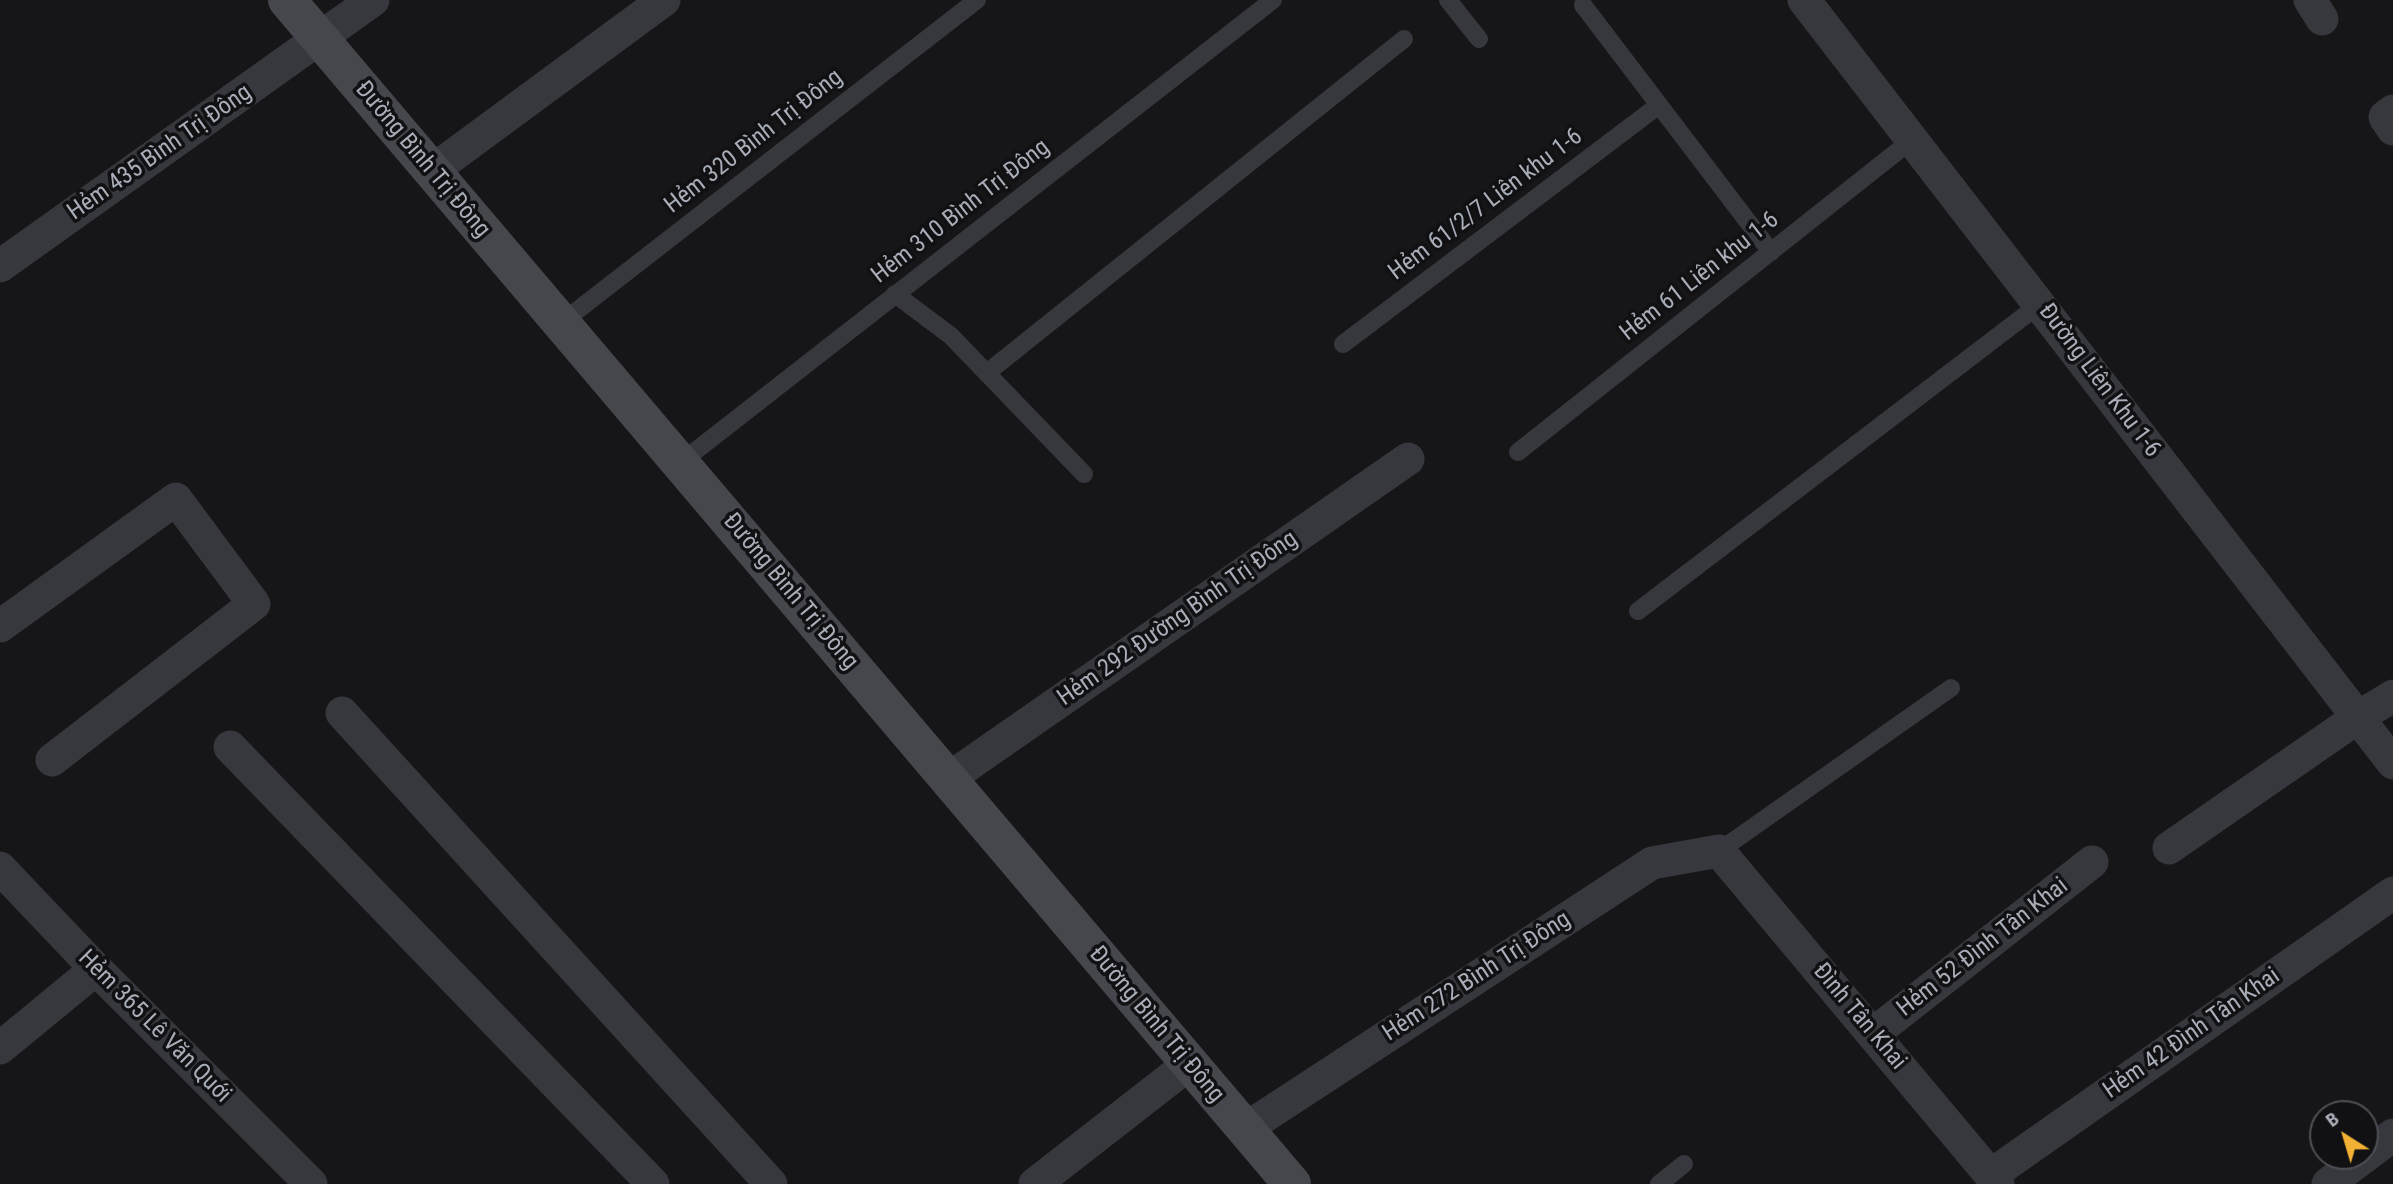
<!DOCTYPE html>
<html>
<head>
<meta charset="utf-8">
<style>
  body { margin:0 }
  #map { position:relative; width:2393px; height:1184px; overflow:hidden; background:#161618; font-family:"Roboto Condensed",sans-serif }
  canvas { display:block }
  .north { position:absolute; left:2309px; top:1100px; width:70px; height:70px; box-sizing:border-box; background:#111113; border:2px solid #4d4f55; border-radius:50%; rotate:323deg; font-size:19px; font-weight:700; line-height:28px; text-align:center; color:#a8adb8 }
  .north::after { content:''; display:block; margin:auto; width:24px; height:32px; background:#f2b134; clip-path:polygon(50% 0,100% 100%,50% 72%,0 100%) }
</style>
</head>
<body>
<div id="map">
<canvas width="2393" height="1184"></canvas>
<div class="north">B</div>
</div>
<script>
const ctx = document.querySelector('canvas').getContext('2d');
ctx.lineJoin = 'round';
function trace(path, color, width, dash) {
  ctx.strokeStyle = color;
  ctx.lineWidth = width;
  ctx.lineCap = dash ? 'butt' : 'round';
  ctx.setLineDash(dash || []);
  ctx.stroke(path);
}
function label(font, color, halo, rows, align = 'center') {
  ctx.font = font + ' "Roboto Condensed",sans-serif';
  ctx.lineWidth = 7;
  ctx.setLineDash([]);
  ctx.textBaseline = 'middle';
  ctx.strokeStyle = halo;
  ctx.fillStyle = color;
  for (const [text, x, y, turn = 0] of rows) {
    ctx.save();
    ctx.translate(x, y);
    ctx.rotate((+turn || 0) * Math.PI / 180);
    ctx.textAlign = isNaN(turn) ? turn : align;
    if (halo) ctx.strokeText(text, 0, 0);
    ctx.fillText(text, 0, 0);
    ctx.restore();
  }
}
const lane = new Path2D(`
  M1448,0L1479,39
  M1583,5L1771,252
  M895,294L951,336L1084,474
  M561,323L977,0
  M1343,344L1659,105
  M988,372L1404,39
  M1518,452L1913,139
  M680,463L1273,0
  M1638,611L2040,304
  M1719,851L1951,688
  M1659,1184L1684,1164`);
const street = new Path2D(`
  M1804,0L2393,763
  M2310,0L2322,19
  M2393,111L2385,117L2393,129
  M432,171L664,0
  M0,266L373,0
  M0,626L176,499L254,604L52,760
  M342,713L771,1184
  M230,747L653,1184
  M948,779L1408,459
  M2169,848L2357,718L2393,696
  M0,868L96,969L311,1184
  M1873,1034L2092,862
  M0,1048L96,969
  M1245,1129L1652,863L1719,851L1998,1184
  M1991,1175L2393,893
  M1035,1184L1189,1064
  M2328,1184L2393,1135`);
const secondary = new Path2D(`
  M287,0L1292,1184`);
const streetNames = [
  ["Hẻm 320 Bình Trị Đông",754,142,-38],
  ["Hẻm 435 Bình Trị Đông",160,153,-35],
  ["Đường Bình Trị Đông",422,160,50],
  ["Hẻm 61/2/7 Liên khu 1-6",1486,205,-37],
  ["Hẻm 310 Bình Trị Đông",961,212,-38],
  ["Hẻm 61 Liên khu 1-6",1700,277,-38],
  ["Đường Liên Khu 1-6",2099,381,53],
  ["Đường Bình Trị Đông",790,592,50],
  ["Hẻm 292 Đường Bình Trị Đông",1178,619,-35],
  ["Hẻm 52 Đình Tân Khai",1983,948,-38],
  ["Hẻm 272 Bình Trị Đông",1477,977,-33],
  ["Đình Tân Khai",1859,1017,50],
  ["Đường Bình Trị Đông",1156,1025,50],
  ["Hẻm 365 Lê Văn Quới",154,1027,45],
  ["Hẻm 42 Đình Tân Khai",2192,1034,-35]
];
trace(lane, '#37383d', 18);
trace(street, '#37383d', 33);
trace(secondary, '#45474d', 38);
label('24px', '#a8adb8', '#111113', streetNames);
</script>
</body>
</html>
